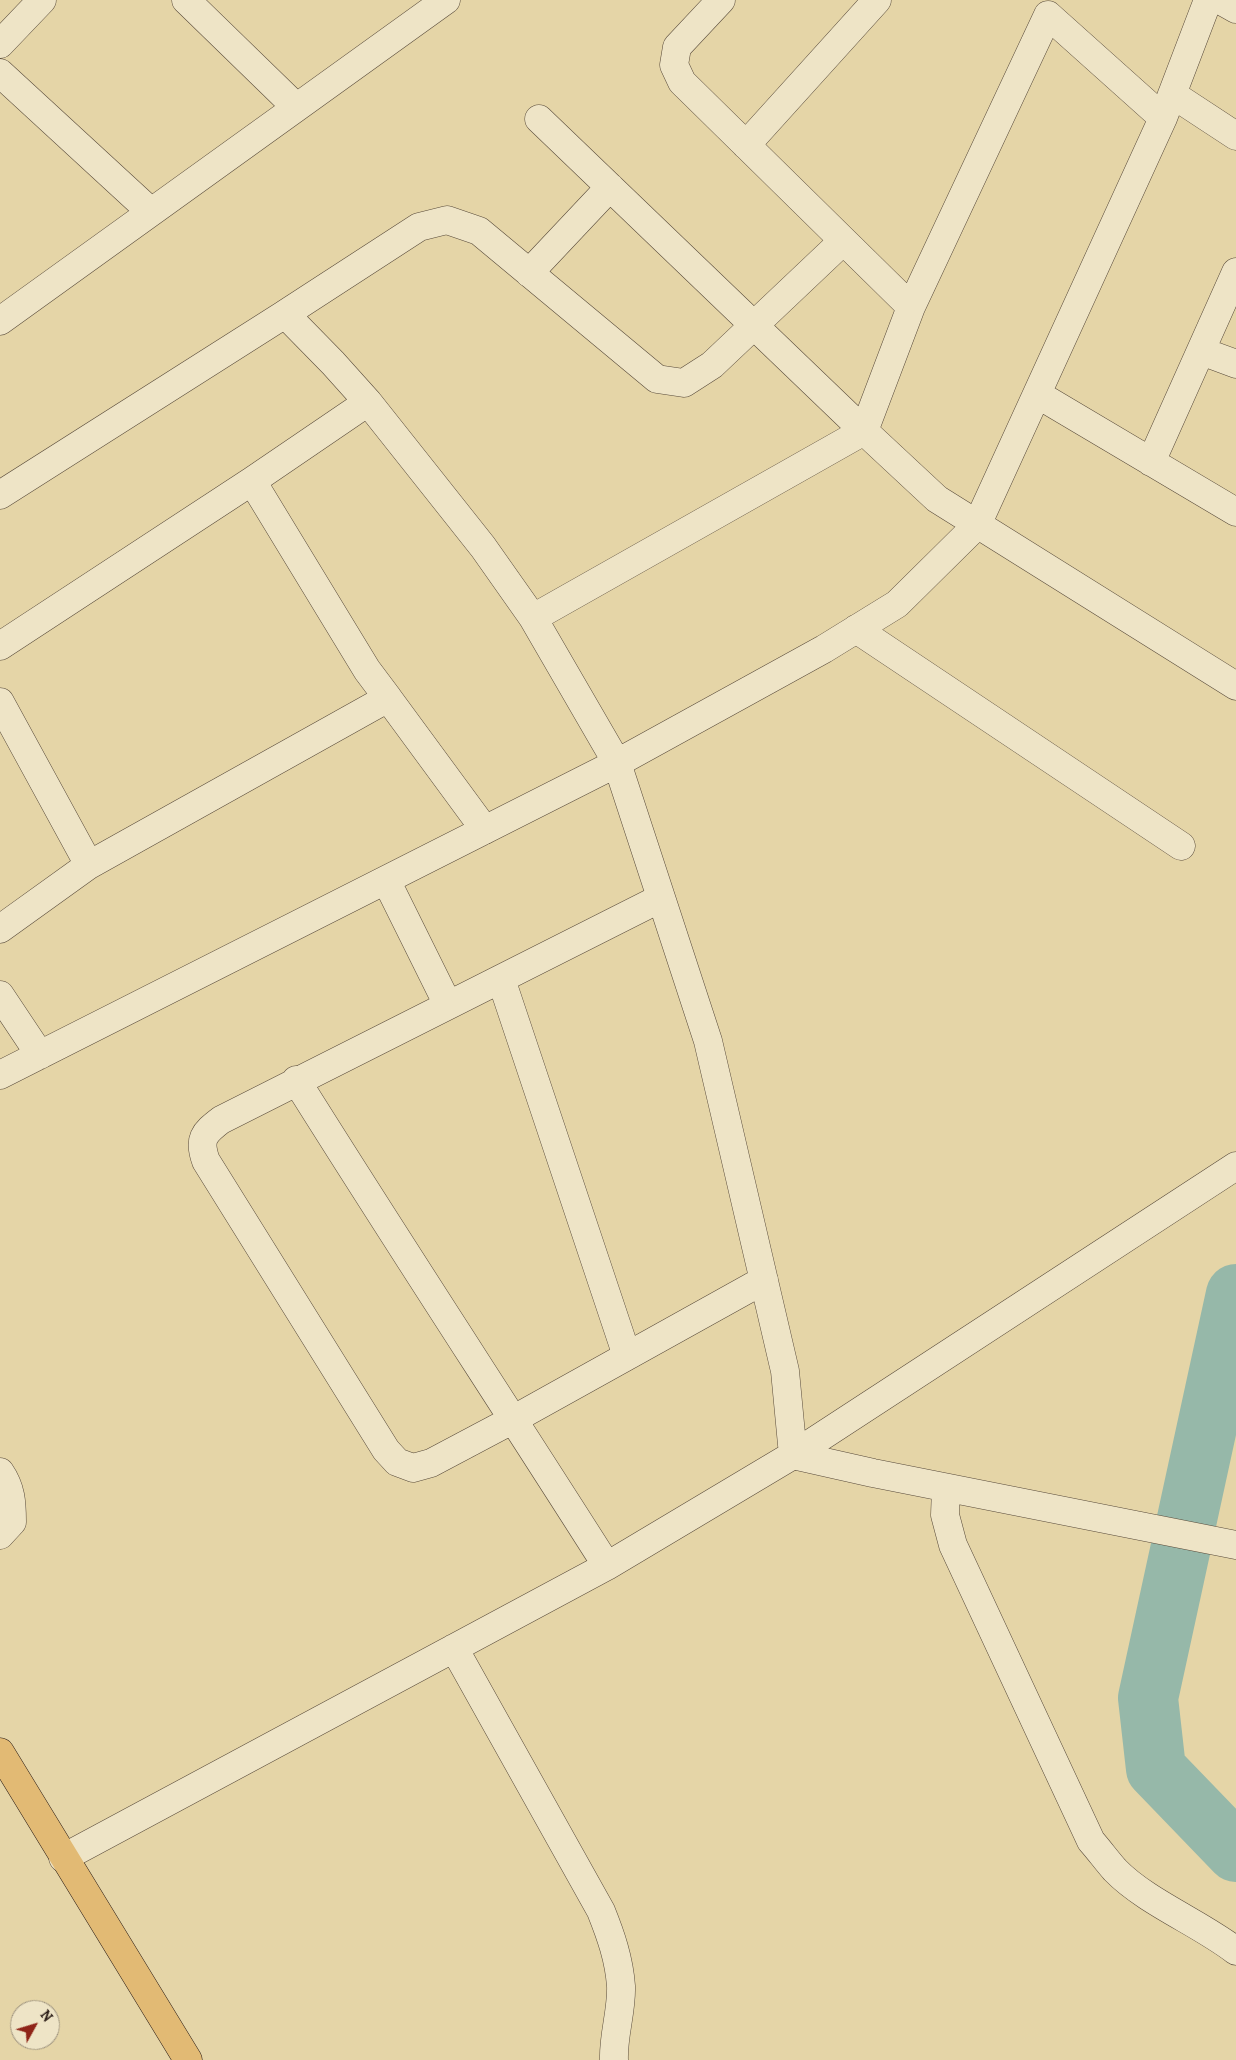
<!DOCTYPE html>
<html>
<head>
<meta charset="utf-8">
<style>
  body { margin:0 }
  #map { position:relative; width:1236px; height:2060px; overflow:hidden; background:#e5d5a7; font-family:Alegreya,serif }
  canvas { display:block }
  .north { position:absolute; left:10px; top:2000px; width:50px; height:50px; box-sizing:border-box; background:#eee4c6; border:1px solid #9f947f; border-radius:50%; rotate:51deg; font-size:14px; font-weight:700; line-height:20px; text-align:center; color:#291b15 }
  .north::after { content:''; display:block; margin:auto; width:18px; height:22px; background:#8f2418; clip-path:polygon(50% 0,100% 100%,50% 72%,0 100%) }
</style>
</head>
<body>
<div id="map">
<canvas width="1236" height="2060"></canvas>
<div class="north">N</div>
</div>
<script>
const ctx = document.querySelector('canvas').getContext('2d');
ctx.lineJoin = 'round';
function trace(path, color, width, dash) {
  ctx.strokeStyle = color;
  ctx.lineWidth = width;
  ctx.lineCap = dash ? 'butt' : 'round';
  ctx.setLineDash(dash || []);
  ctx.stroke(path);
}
const stream = new Path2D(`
  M1211,1406L1236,1411`);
const river = new Path2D(`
  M1236,1294L1148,1698L1156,1769L1236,1852`);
const minor = new Path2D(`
  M186,0L296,107
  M721,0L677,47L674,65L682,82L911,307L864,431L937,499L1236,686
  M1220,0L1236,9
  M0,44L42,0
  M0,73L151,212
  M1172,94L1236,136
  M746,145L877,0
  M843,241L712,365L684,383L657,379L479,231L447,220L419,227L285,314L333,363L368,402L483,547L533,618L617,763L708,1041L785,1371L793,1455L873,1473L1236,1545
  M529,273L610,187
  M911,307L1048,15L1163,118
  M0,321L446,0
  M1201,351L1236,364
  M1037,394L1236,512
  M1151,462L1236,272
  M0,495L285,314
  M533,618L864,431L539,119
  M856,629L1181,846
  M0,646L252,481L368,402
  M388,698L485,830
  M0,702L89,865
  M386,880L448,1005
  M661,898L221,1120C204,1133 198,1139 206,1161L386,1450L397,1462L413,1468L431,1463L514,1419L764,1280
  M0,929L89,865L388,698L367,670L252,481
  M501,979L627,1356
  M0,995L40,1055
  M0,1075L617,763L824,649L897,604L977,525L1163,118L1208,0
  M296,1080C398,1243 504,1404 607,1566
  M0,1472C11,1488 12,1502 12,1522L0,1535
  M946,1488L945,1515L953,1545L1091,1841C1099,1850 1107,1861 1115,1870C1146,1902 1200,1923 1236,1951
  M454,1648L601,1911C611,1936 619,1959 621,1986C622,2011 613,2035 614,2060
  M63,1858L607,1566L793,1455L1236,1166`);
const major = new Path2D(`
  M0,1752L188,2060`);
trace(stream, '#6a796e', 10);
trace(river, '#96b8a9', 60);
trace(minor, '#584a3a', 29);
trace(major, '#291b15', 29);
trace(minor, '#eee4c6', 28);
trace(major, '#e2ba74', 28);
</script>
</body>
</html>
